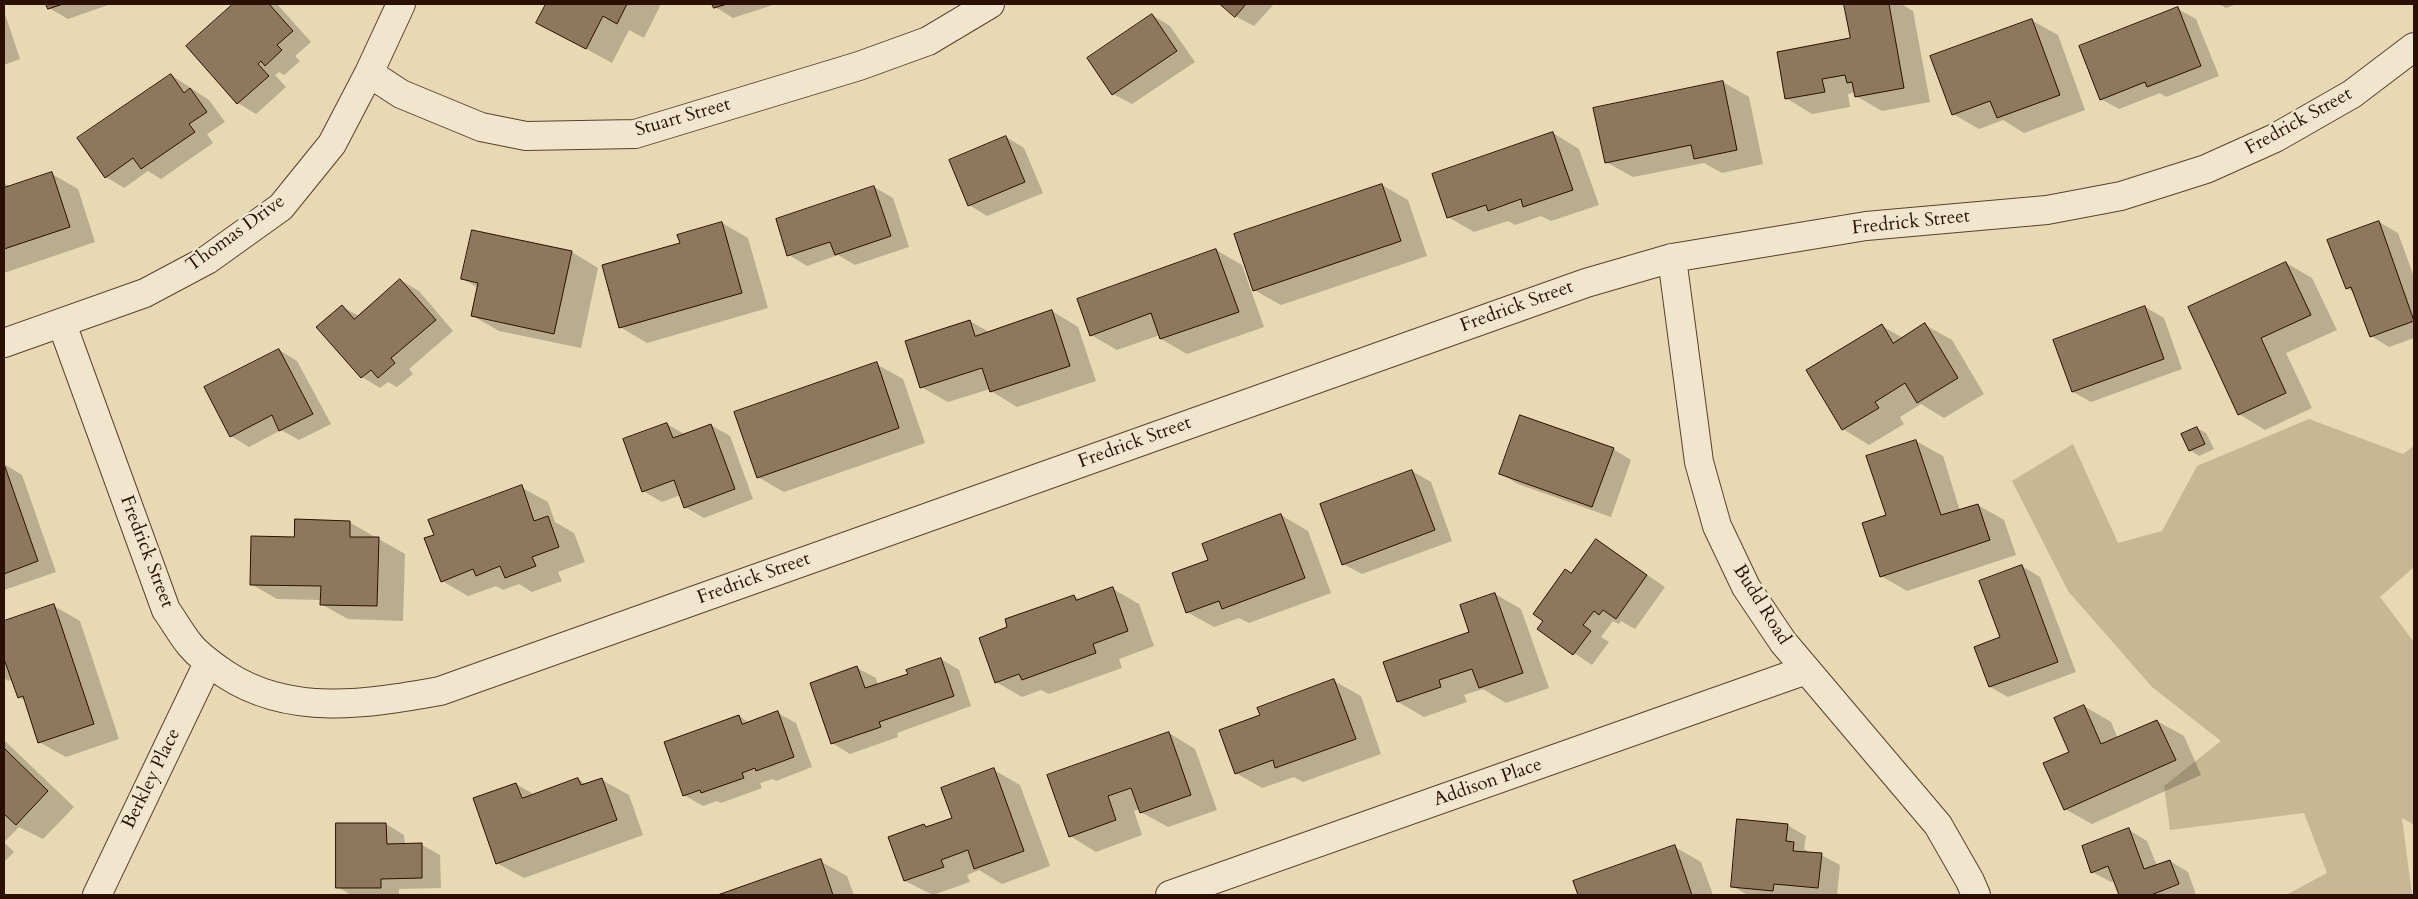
<!DOCTYPE html>
<html>
<head>
<meta charset="utf-8">
<style>
  body { margin:0 }
  #map { position:relative; width:2418px; height:899px; overflow:hidden; background:#e8d8b3; font-family:Cardo,serif }
  canvas { display:block }
  .frame { position:absolute; inset:0; border:5px solid #2b0f00; pointer-events:none }
</style>
</head>
<body>
<div id="map">
<canvas width="2418" height="899"></canvas>
<div class="frame"></div>
</div>
<script>
const ctx = document.querySelector('canvas').getContext('2d');
ctx.lineJoin = 'round';
function fillPath(path, color) {
  ctx.fillStyle = color;
  ctx.fill(path, 'evenodd');
}
function trace(path, color, width, dash) {
  ctx.strokeStyle = color;
  ctx.lineWidth = width;
  ctx.lineCap = dash ? 'butt' : 'round';
  ctx.setLineDash(dash || []);
  ctx.stroke(path);
}
function label(font, color, halo, rows, align = 'center') {
  ctx.font = font + ' Cardo,serif';
  ctx.lineWidth = 5;
  ctx.setLineDash([]);
  ctx.textBaseline = 'middle';
  ctx.strokeStyle = halo;
  ctx.fillStyle = color;
  for (const [text, x, y, turn = 0] of rows) {
    ctx.save();
    ctx.translate(x, y);
    ctx.rotate((+turn || 0) * Math.PI / 180);
    ctx.textAlign = isNaN(turn) ? turn : align;
    if (halo) ctx.strokeText(text, 0, 0);
    ctx.fillText(text, 0, 0);
    ctx.restore();
  }
}
const green = new Path2D(`
  M2309,419L2403,454L2414,446V567L2380,597L2414,642V825L2402,818L2412,895H2286L2327,873L2304,813L2170,830L2164,786L2221,741L2152,687L2068,591L2012,481L2073,444L2118,543L2162,531L2197,466Z`);
const shadow = new Path2D(`
  M48,4H111L68,19L49,8Z
  M235,4H277L311,42L295,56L300,61L284,75L279,72L275,75L286,87L256,114L238,103L187,46Z
  M547,4H661L644,38L629,30L612,63L537,22Z
  M714,4H776L733,18L715,7Z
  M1222,4H1274L1254,26L1235,16Z
  M1845,4H1901L1913,11L1930,102L1882,111L1856,96L1855,92L1848,94L1850,107L1812,114L1786,98L1852,39Z
  M2219,4H2237L2226,8Z
  M2178,9L2196,19L2219,76L2166,97L2160,93L2119,109L2101,99Z
  M4,11L20,59L4,65Z
  M1152,15L1170,26L1195,62L1132,104L1113,94Z
  M2031,20L2058,35L2085,110L2024,133L2003,120L1979,129L1953,114Z
  M171,75L209,100L225,122L207,134L213,143L161,179L148,171L124,188L106,177Z
  M1723,82L1749,97L1763,164L1722,173L1704,163L1633,177L1606,162Z
  M1553,133L1579,149L1599,205L1551,221L1541,216L1515,225L1508,221L1474,232L1448,217Z
  M1006,137L1024,148L1043,193L987,216L969,205Z
  M52,174L78,189L95,242L4,273V183L11,187Z
  M1382,185L1408,200L1427,256L1281,305L1254,290Z
  M874,187L893,198L909,247L855,265L838,255L807,266L789,255Z
  M2379,222L2398,233L2414,277V338L2389,347L2371,336L2355,293L2347,288L2329,241Z
  M722,223L748,238L768,308L647,343L620,327L681,244Z
  M473,231L572,252L598,268L581,348L499,331L473,316L478,288L462,278Z
  M1216,250L1242,265L1264,327L1187,354L1161,339L1160,335L1117,350L1091,335Z
  M2286,263L2312,278L2337,330L2286,353L2312,408L2265,430L2239,414L2189,308Z
  M400,280L419,291L453,331L409,369L413,374L397,387L388,382L380,388L362,377L318,327L342,307L359,316Z
  M2145,307L2164,318L2182,369L2091,402L2073,392Z
  M1052,311L1078,327L1096,381L1017,407L991,391L990,389L948,402L921,387L970,321L989,332Z
  M1925,325L1952,340L1984,394L1944,418L1921,404L1900,417L1904,424L1869,445L1843,429L1882,326L1903,338Z
  M279,350L297,361L331,424L299,440L281,430L249,447L231,436Z
  M876,364L903,379L925,443L784,492L758,477Z
  M667,424L686,435L711,425L730,436L753,499L704,518L685,507L681,495L662,502L643,491Z
  M2197,428L2206,433L2214,449L2199,456L2190,450Z
  M1916,441L1943,456L1960,511L1978,505L2004,520L2016,555L1907,591L1881,576L1887,516Z
  M1613,449L1631,460L1611,517L1518,484L1500,473Z
  M4,464L22,475L56,572L4,590Z
  M1412,471L1431,482L1452,541L1362,574L1343,564Z
  M521,487L548,502L555,522L574,533L585,562L558,572L562,581L532,592L519,584L503,590L496,586L468,596L442,581L436,536Z
  M1281,515L1308,531L1331,593L1249,623L1239,618L1214,627L1187,612L1210,560Z
  M349,522L405,554L403,621L348,619L321,604V600L277,599L251,584L296,538Z
  M1596,540L1665,587L1635,629L1621,621L1619,624L1613,621L1601,637L1609,642L1592,665L1539,629L1572,574Z
  M2022,566L2040,577L2076,672L2008,697L1990,687Z
  M1113,589L1139,604L1154,646L1119,659L1122,668L1049,694L1041,690L1022,697L996,682L1009,628L1074,596L1080,600Z
  M1495,594L1521,609L1549,688L1506,703L1483,689L1464,695L1467,702L1424,717L1398,702L1471,633Z
  M54,606L80,621L119,739L66,757L39,742L25,701L19,697L13,679L8,681L4,678V623Z
  M941,659L959,670L971,706L897,733L898,737L850,754L832,743L857,668L876,678L878,685L909,675Z
  M1334,681L1361,696L1381,754L1303,782L1294,777L1262,788L1236,773L1262,716Z
  M2084,706L2111,722L2118,739L2157,721L2184,736L2201,775L2092,824L2065,809L2071,752Z
  M778,713L796,723L812,767L776,781L773,779L760,783L762,788L721,803L717,801L703,806L684,795L739,716L750,723Z
  M1169,733L1195,749L1217,810L1168,827L1141,812L1140,809L1134,811L1142,835L1096,852L1070,836L1049,776Z
  M4,740L74,807L43,839L19,827L4,842Z
  M994,770L1020,785L1050,866L1002,884L979,870L967,875L970,882L933,895L905,881L924,825L928,828L953,818Z
  M578,779L587,785L602,780L629,795L643,835L524,878L497,863L516,784L535,795Z
  M386,824L404,835L405,845H422L440,855L441,888L399,889V895H351L338,887Z
  M1787,825L1806,836L1804,849L1813,854L1821,855L1840,865L1837,895H1748L1732,886Z
  M2129,830L2147,841L2157,866L2170,861L2188,872L2196,895H2120L2115,881L2111,882L2092,872Z
  M4,842L14,852L4,862Z
  M1675,847L1701,862L1713,895H1579L1574,882Z
  M820,861L847,876L854,895H722Z`);
const building = new Path2D(`
  M46,4H63L48,9Z
  M233,4H269L293,31L277,45L282,50L265,66L261,61L258,64L269,76L237,104L186,46Z
  M546,4H627L617,24L603,16L586,49L536,23Z
  M712,4H727L714,8Z
  M1220,4H1246L1235,17Z
  M1844,4H1889L1904,88L1855,97L1852,82L1847,83L1845,75L1822,79L1825,92L1785,99L1777,52L1850,38Z
  M2178,7L2201,66L2147,87L2145,82L2100,100L2079,46Z
  M1152,14L1177,51L1112,95L1087,58Z
  M2032,19L2060,95L1997,118L1990,101L1952,115L1930,56Z
  M171,74L184,93L190,88L207,112L189,124L195,132L141,169L133,158L105,178L77,138Z
  M1723,81L1737,150L1694,159L1691,145L1605,163L1593,108Z
  M1553,132L1573,190L1523,207L1521,199L1488,211L1486,205L1447,218L1432,174Z
  M1006,136L1025,182L968,206L949,160Z
  M52,172L70,227L4,249V188Z
  M1382,184L1401,241L1253,291L1234,234Z
  M874,186L891,236L835,255L830,242L787,256L776,219Z
  M2379,221L2414,321L2370,337L2351,287L2346,289L2327,240Z
  M722,222L742,293L619,328L602,265L680,243L677,235Z
  M472,230L572,251L554,334L471,316L478,283L461,279Z
  M1216,249L1239,312L1160,339L1151,313L1090,336L1077,299Z
  M2286,262L2311,315L2261,338L2286,393L2238,415L2188,307Z
  M400,279L436,320L391,358L395,363L378,378L371,370L361,378L316,327L342,305L354,319Z
  M2145,306L2164,359L2072,392L2053,340Z
  M1052,310L1070,366L990,392L982,368L920,388L905,341L970,320L975,336Z
  M1925,323L1958,378L1917,403L1905,383L1875,402L1879,408L1842,430L1806,370L1882,324L1893,343Z
  M279,349L313,414L279,431L272,415L230,437L204,387Z
  M877,362L899,428L757,478L734,412Z
  M1520,415L1614,448L1592,507L1499,474Z
  M667,423L673,438L711,424L735,489L684,508L674,480L642,492L623,439Z
  M2197,427L2205,444L2189,451L2181,434Z
  M1916,440L1941,515L1978,504L1990,540L1880,577L1862,523L1886,515L1866,456Z
  M4,464L38,561L4,574Z
  M1412,470L1435,530L1342,565L1320,504Z
  M522,485L534,521L548,516L559,547L532,557L536,566L505,578L500,566L476,576L473,569L441,582L424,538L434,535L428,520Z
  M1281,514L1305,578L1222,609L1219,601L1186,613L1172,573L1208,560L1202,544Z
  M295,519L350,521V537H379L377,606L320,605L321,586L250,585L251,536L294,537Z
  M1596,539L1647,575L1616,619L1603,610L1599,615L1594,611L1583,625L1591,631L1573,655L1537,629L1543,621L1533,614L1565,569L1571,573Z
  M2022,565L2058,662L1989,687L1974,647L2000,637L1979,581Z
  M1113,587L1128,631L1093,644L1096,653L1022,680L1019,674L995,683L979,638L1007,627L1005,619L1074,595L1076,600Z
  M1495,593L1523,673L1479,688L1472,669L1439,680L1441,687L1397,702L1383,662L1469,632L1460,605Z
  M54,604L94,724L38,743L23,696L18,698L4,659V621Z
  M941,658L954,696L879,722L881,727L831,744L810,683L857,666L865,688L908,674L906,670Z
  M1334,679L1356,739L1275,768L1273,760L1235,774L1219,730L1260,715L1257,708Z
  M2084,705L2101,744L2157,720L2176,760L2064,810L2043,763L2069,752L2054,718Z
  M778,711L794,757L756,771L755,768L742,773L744,778L701,793L700,790L683,796L664,742L739,715L742,724Z
  M1169,732L1191,795L1140,813L1131,788L1108,796L1116,820L1069,837L1047,775Z
  M4,748L48,791L16,825L4,814Z
  M994,768L1024,851L974,869L968,850L941,860L944,867L904,881L888,837L924,824L926,827L952,818L941,788Z
  M578,778L581,785L602,778L617,820L496,864L473,798L516,783L522,798Z
  M1737,819L1788,824L1786,841L1794,842L1793,851L1822,853L1818,888L1774,884L1773,891L1731,887Z
  M336,823H386L387,844L422,843V878L381,879V888H336Z
  M2129,828L2144,869L2170,860L2179,884L2151,895H2119L2108,866L2091,873L2082,846Z
  M1675,845L1692,895H1578L1573,881Z
  M821,859L833,895H718Z`);
const minor = new Path2D(`
  M369,73L401,94L481,127L526,136L635,134L859,66L928,41L990,4
  M1672,258L1699,462L1717,526L1746,587L1783,642L1938,825L1970,881L1976,895
  M62,324L166,610C174,621 181,634 190,645C200,657 212,665 225,674C290,717 367,704 440,691L1586,283L1672,258L1866,226L2047,210L2121,196L2206,169L2275,138L2352,94L2414,47
  M4,343L145,293L207,260L281,207L332,144L369,73L401,4
  M97,895L208,663
  M1170,895L1806,670`);
const streetNames = [
  ["Stuart Street",683,118,-16],
  ["Fredrick Street",2299,122,-29],
  ["Fredrick Street",1911,223,-6],
  ["Thomas Drive",236,234,-36],
  ["Fredrick Street",1517,307,-20],
  ["Fredrick Street",1135,443,-20],
  ["Fredrick Street",146,552,69],
  ["Fredrick Street",754,579,-20],
  ["Budd Road",1761,605,58],
  ["Berkley Place",152,779,-64],
  ["Addison Place",1488,783,-19]
];
fillPath(green, '#c8b695');
fillPath(shadow, '#0003');
fillPath(building, '#8d785d');
trace(building, '#2b0f00', 1);
trace(minor, '#5a412d', 30);
trace(minor, '#f0e6ce', 28);
label('19px', '#2b0f00', '#f0e6ce', streetNames);
</script>
</body>
</html>
